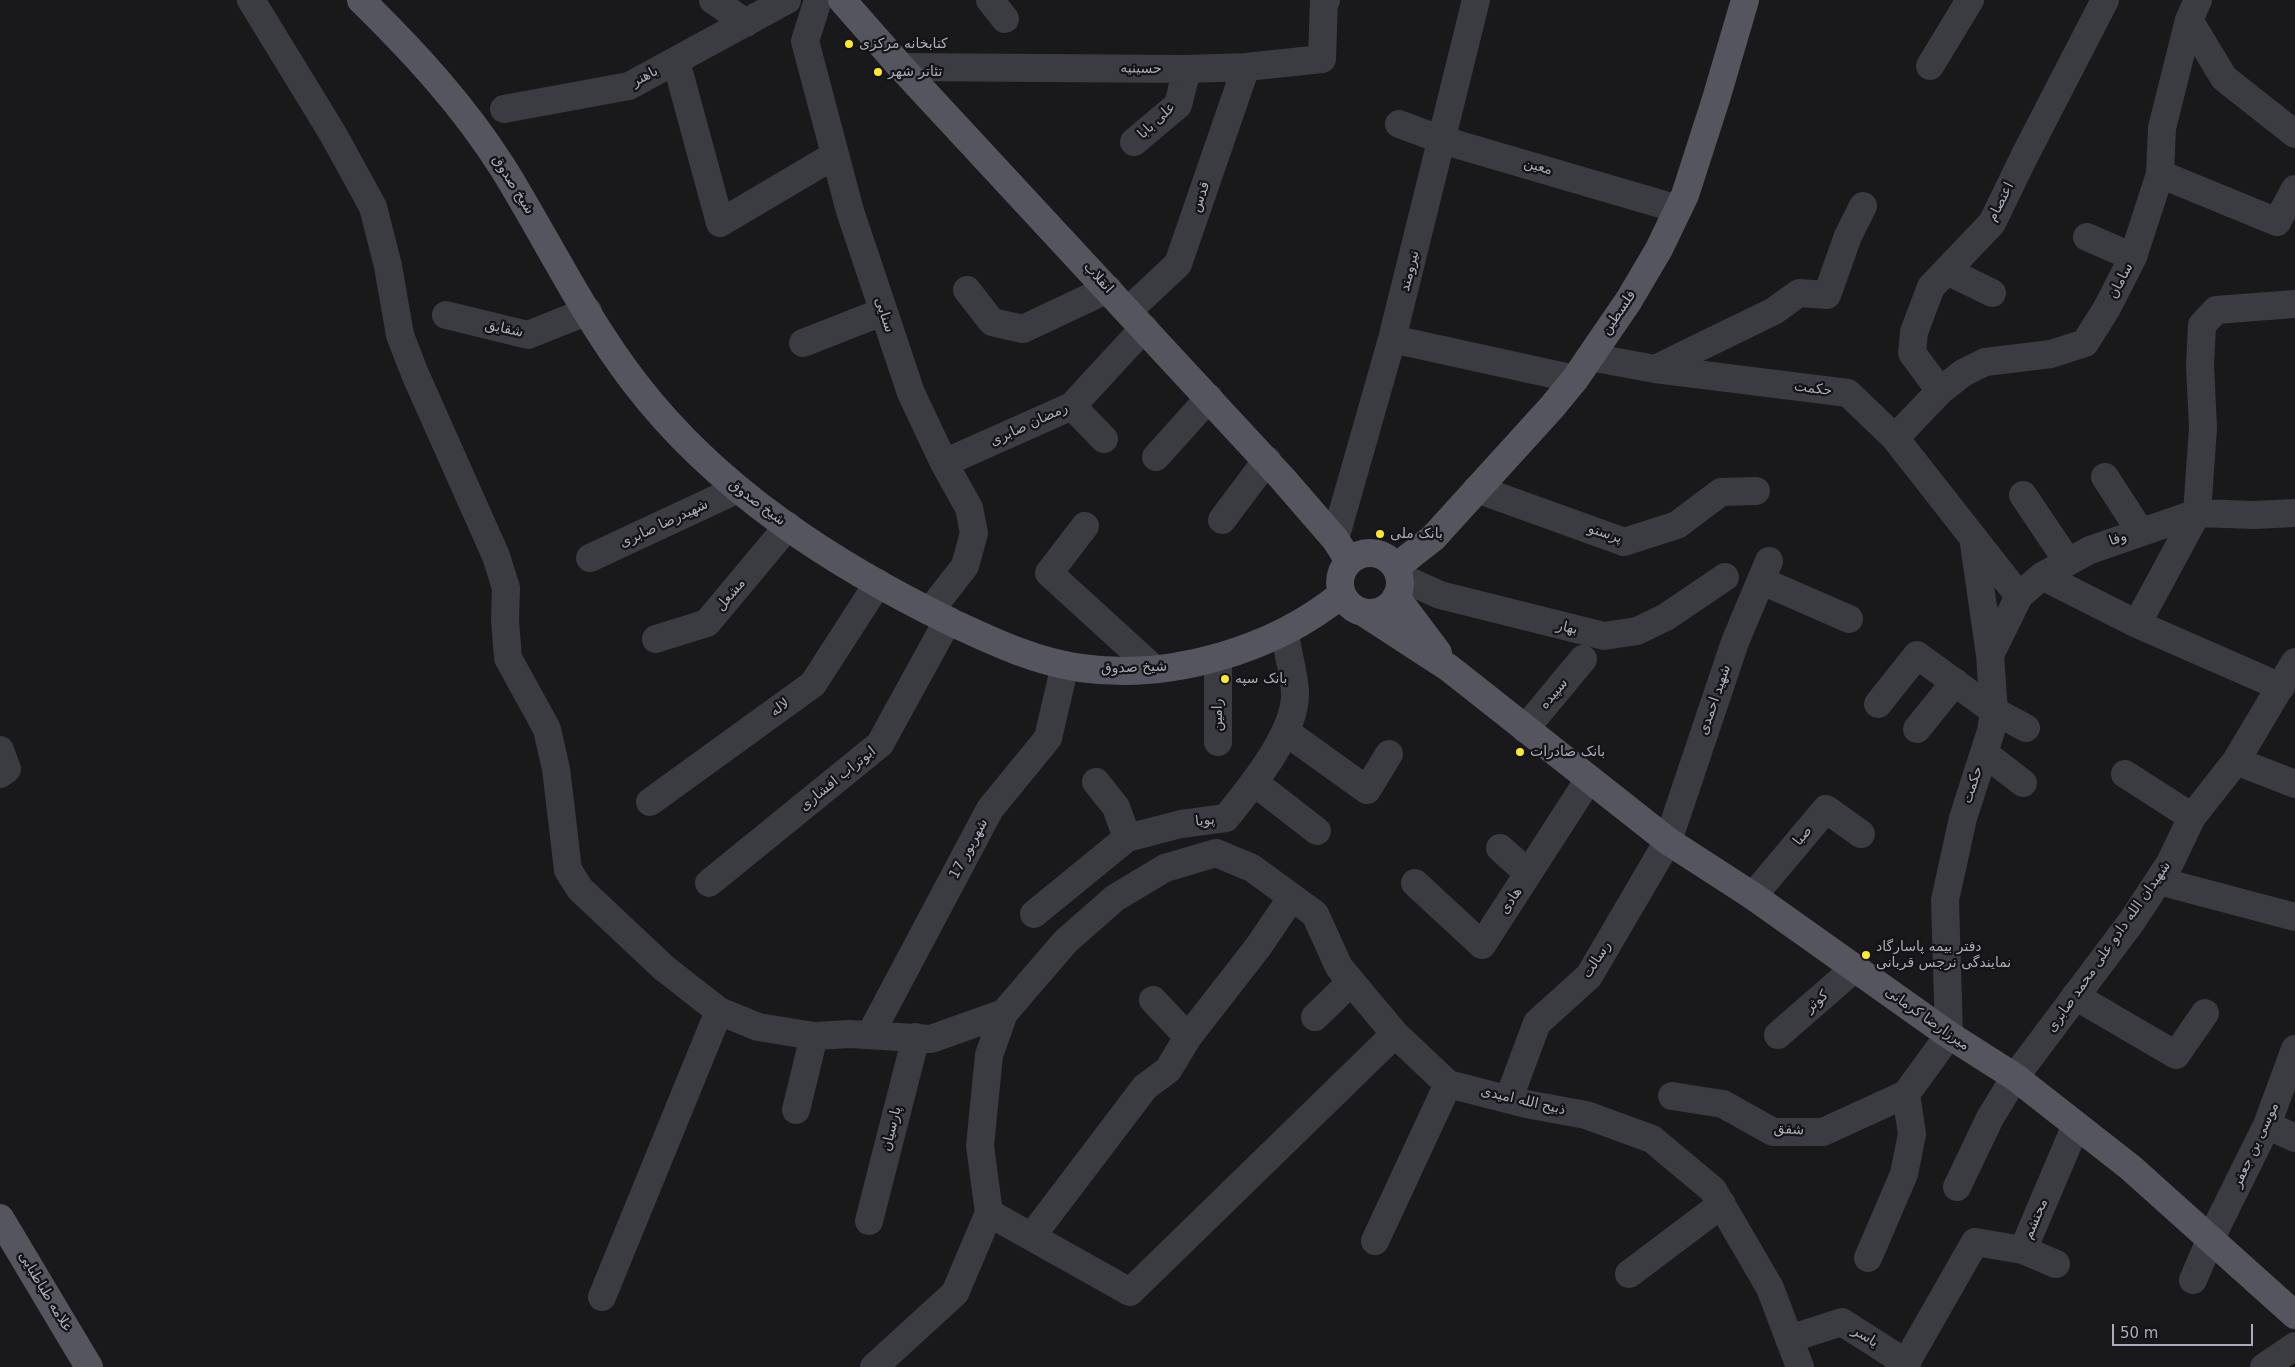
<!DOCTYPE html>
<html>
<head>
<meta charset="utf-8">
<style>
  body { margin:0 }
  #map { position:relative; width:2295px; height:1367px; overflow:hidden; background:#19181b; font-family:"DejaVu Sans",sans-serif }
  canvas { display:block }
  .scale { position:absolute; left:2112px; top:1324px; width:141px; height:22px; box-sizing:border-box; border:2px solid #aaabbb; border-top:0; padding-left:6px; font-size:15px; line-height:18px; white-space:nowrap; color:#aaabbb; -webkit-text-stroke:4px #141316; paint-order:stroke }
</style>
</head>
<body>
<div id="map">
<canvas width="2295" height="1367"></canvas>
<div class="scale">50 m</div>
</div>
<script>
const ctx = document.querySelector('canvas').getContext('2d');
ctx.lineJoin = 'round';
function trace(path, color, width, dash) {
  ctx.strokeStyle = color;
  ctx.lineWidth = width;
  ctx.lineCap = dash ? 'butt' : 'round';
  ctx.setLineDash(dash || []);
  ctx.stroke(path);
}
function label(font, color, halo, rows, align = 'center') {
  ctx.font = font + ' "DejaVu Sans",Vazirmatn,sans-serif';
  ctx.lineWidth = 4.5;
  ctx.setLineDash([]);
  ctx.textBaseline = 'middle';
  ctx.strokeStyle = halo;
  ctx.fillStyle = color;
  for (const [text, x, y, turn = 0] of rows) {
    ctx.save();
    ctx.translate(x, y);
    ctx.rotate((+turn || 0) * Math.PI / 180);
    ctx.textAlign = isNaN(turn) ? turn : align;
    if (halo) ctx.strokeText(text, 0, 0);
    ctx.fillText(text, 0, 0);
    ctx.restore();
  }
}
const minor = new Path2D(`
  M251,0L333,134L373,207L388,266L400,335L415,374L496,556L506,588L505,620L508,658L547,729L556,769L568,870L580,889L664,968L719,1011L758,1027L814,1036L850,1034L931,1039L1004,1013L1066,941L1115,898L1165,868L1216,853L1252,868L1315,914L1339,967L1395,1034L1448,1084L1526,1104L1586,1115L1652,1139L1713,1190L1770,1288L1800,1367
  M713,0L746,23
  M818,0L805,41L850,211L911,393L944,463L969,508L974,533L965,566L930,611
  M990,0L1005,19
  M2189,20L2224,78L2295,134
  M676,61L720,223L835,155
  M1930,66L1970,0
  M901,67L1187,69L1246,67L1322,59L1324,0H1326
  M504,109L629,86L787,0
  M1399,124L1442,140L1678,209
  M1134,142L1178,105L1187,69
  M2160,174L2277,222L2295,189
  M2087,237L2133,257
  M1947,271L1992,293
  M967,290L992,322L1023,329L1108,289
  M1129,310L1178,264L1246,67
  M446,315L528,335L588,311
  M1392,339L1575,379
  M803,343L882,312
  M1590,357L1655,369L1848,393L1895,438L2019,596
  M1655,369L1774,311L1799,293L1827,295L1848,236L1863,206
  M1940,391L1912,353L1914,332L1931,287L1992,223L2024,157L2105,0
  M1072,406L1104,439
  M1895,438L1940,391L1963,373L1985,362L2051,354L2085,343L2107,308L2133,257L2160,174L2162,128L2189,20L2198,0
  M1156,457L1209,398
  M944,463L1072,406L1144,328
  M2105,477L2140,531
  M1477,489L1624,542L1677,525L1721,492L1756,491
  M2023,495L2068,562
  M1222,520L1267,460
  M1085,526L1049,573L1153,668
  M1335,539L1392,339L1476,0
  M590,558L738,489
  M2042,576L2137,624L2281,687
  M1400,577L1440,595L1604,636L1637,631L1666,617L1725,577
  M1762,581L1849,619
  M2137,624L2197,513L2203,428L2200,365L2202,325L2216,310L2295,304
  M656,639L707,623L788,526
  M1990,655L2019,596L2042,576L2090,550L2197,513L2254,515L2295,513
  M1878,704L1917,655L1994,711L2026,728
  M1525,729L1583,659
  M1917,729L1955,682
  M1286,732L1367,790L1389,754
  M1218,742V657
  M0,750L7,769L0,774
  M1984,753L2023,783
  M2236,761L2295,784
  M2125,774L2192,817
  M1096,782L1116,807L1127,838
  M1255,783L1317,831
  M650,802L813,684L878,583
  M1500,848L1528,873
  M2159,881L2295,917
  M709,883L880,744L948,620
  M1415,883L1482,945L1589,779
  M1753,896L1826,809L1861,834
  M1034,914L1127,838L1181,824L1226,818C1250,788 1297,732 1295,692C1294,672 1287,652 1285,632
  M2075,996L2176,1055L2205,1013
  M1153,1000L1188,1037
  M1004,1013L989,1055L980,1146L989,1213L1130,1292L1395,1034
  M1315,1017L1351,982
  M870,1035L990,809L1048,738L1065,665
  M1778,1035L1855,968
  M1672,1096L1723,1104L1773,1132H1823L1906,1094L1949,1035L1945,900L1963,818L1991,731L1994,711L1990,655L1973,537
  M1509,1098L1537,1023L1589,976L1668,841L1735,642L1769,561
  M796,1110L814,1036
  M2267,1125L2295,1138
  M1957,1187L1990,1118L2015,1077L2132,921L2170,863L2192,817L2236,761L2295,662
  M869,1221L916,1037
  M1032,1236L1145,1087L1168,1070L1188,1037L1258,947L1292,897
  M1375,1241L1448,1084
  M2023,1250L2056,1264
  M1868,1258L1904,1174L1912,1134L1906,1094
  M1629,1274L1722,1204
  M2193,1280L2211,1238L2267,1125L2295,1049
  M602,1297L719,1011
  M1789,1339L1842,1322L1906,1363L1907,1367
  M1906,1363L1975,1242L2023,1250L2076,1125
  M874,1367L955,1293L989,1213
  M2264,1367L2295,1346`);
const major = new Path2D(`
  M361,0C414,52 463,105 503,168C547,239 584,317 635,383C717,490 834,565 953,623C994,642 1036,662 1081,668C1169,681 1274,650 1342,594
  M842,0L901,67L1282,478L1335,539L1349,561
  M1340 583a30 30 0 1 1 60 0a30 30 0 1 1-60 0Z
  M1396,567L1433,538L1552,407L1575,379L1629,300L1659,249L1685,195L1716,99L1745,0
  M1396,597L1438,653
  M1363,612L1449,668L1668,841L1753,896L1949,1035L2015,1077L2131,1168L2295,1315
  M0,1218L89,1367`);
const markers = [
  [849,44,5,"#ffe92c"],
  [878,72,5,"#ffe92c"],
  [1380,534,5,"#ffe92c"],
  [1225,679,5,"#ffe92c"],
  [1520,752,5,"#ffe92c"],
  [1866,955,5,"#ffe92c"]
];
const poiNames = [
  ["کتابخانه مرکزی",859,44],
  ["تئاتر شهر",888,72],
  ["بانک ملی",1390,534],
  ["بانک سپه",1235,679],
  ["بانک صادرات",1530,752],
  ["دفتر بیمه پاسارگاد",1876,947],
  ["نمایندگی نرجس قربانی",1876,963]
];
const streetNames = [
  ["حسینیه",1141,69,1],
  ["باهنر",645,77,-28],
  ["علی بابا",1157,121,-43],
  ["معین",1538,167,16],
  ["شیخ صدوق",513,185,58],
  ["قدس",1201,197,-71],
  ["اعتصام",2001,202,-63],
  ["نیرومند",1410,271,-76],
  ["انقلاب",1098,278,47],
  ["سامان",2121,281,-63],
  ["فلسطین",1619,313,-56],
  ["سنایی",884,315,72],
  ["شقایق",504,329,12],
  ["حکمت",1813,389,7],
  ["رمضان صابری",1029,425,-25],
  ["شیخ صدوق",757,503,37],
  ["شهیدرضا صابری",664,524,-25],
  ["پرستو",1605,534,18],
  ["وفا",2118,539,-20],
  ["مشعل",731,595,-50],
  ["بهار",1567,628,13],
  ["شیخ صدوق",1134,668,-2],
  ["سپیده",1554,694,-50],
  ["شهید احمدی",1715,700,-71],
  ["لاله",780,708,-36],
  ["رامین",1218,715,-90],
  ["ابوتراب افشاری",838,779,-39],
  ["حکمت",1973,785,-72],
  ["پویا",1205,821,-7],
  ["صبا",1803,836,-50],
  ["17 شهریور",969,849,-62],
  ["هادی",1511,901,-57],
  ["شهیدان الله دادو علی محمد صابری",2109,947,-55],
  ["رسالت",1597,960,-57],
  ["کوثر",1817,1002,-41],
  ["میرزارضا کرمانی",1927,1019,35],
  ["ذبیح الله امیدی",1523,1101,13],
  ["پارسیان",892,1129,-76],
  ["شفق",1789,1130,3],
  ["موسی بن جعفر",2256,1145,-65],
  ["محتشم",2036,1219,-67],
  ["علامه طباطبایی",45,1292,59],
  ["یاسر",1865,1337,32]
];
trace(minor, '#3b3b42', 28);
trace(major, '#55555f', 28);
for (const [x, y, r, color] of markers) {
  const dot = new Path2D();
  dot.arc(x, y, r, 0, 2 * Math.PI);
  ctx.fillStyle = color;
  ctx.fill(dot);
  trace(dot, '#141316', 2);
}
label('14px', '#aaabbb', '#141316', poiNames, 'left');
label('14px', '#aaabbb', '#141316', streetNames);
</script>
</body>
</html>
